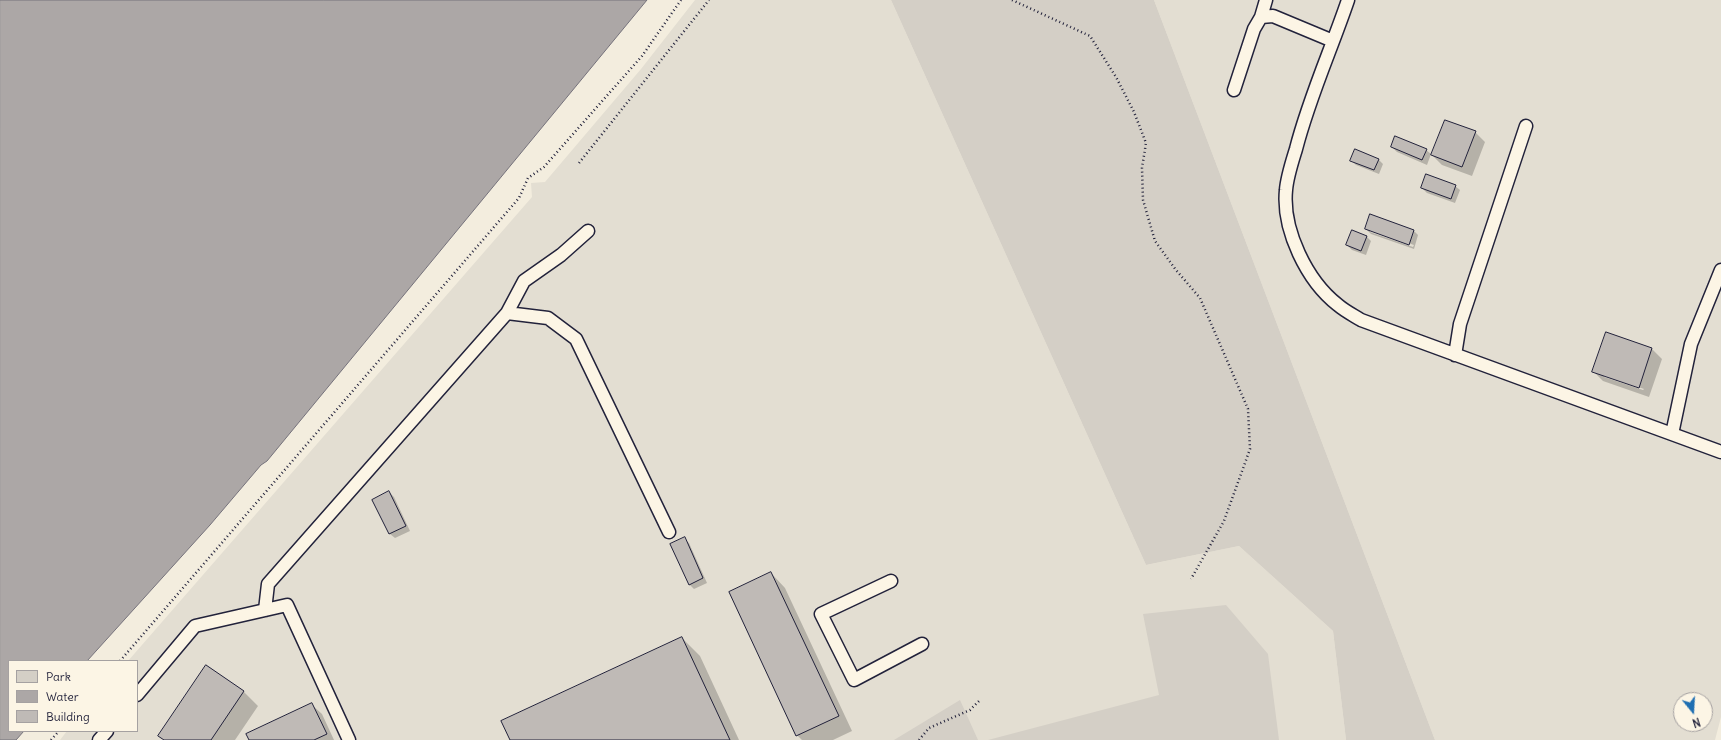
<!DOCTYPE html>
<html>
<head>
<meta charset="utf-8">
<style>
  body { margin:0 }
  #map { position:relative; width:1721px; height:740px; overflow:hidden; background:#f3edde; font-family:Delius,sans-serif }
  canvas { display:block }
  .legend { position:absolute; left:8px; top:660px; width:130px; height:72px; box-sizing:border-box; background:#fcf5e5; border:1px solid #a5a1a1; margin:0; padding:5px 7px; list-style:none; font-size:12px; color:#22223b }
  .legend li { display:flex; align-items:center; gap:8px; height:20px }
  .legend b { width:20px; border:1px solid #a5a1a1 }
  .north { position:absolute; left:1673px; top:692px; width:40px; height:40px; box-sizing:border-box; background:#fcf5e5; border:1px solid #a5a1a1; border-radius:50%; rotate:162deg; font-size:11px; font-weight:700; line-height:16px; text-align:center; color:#22223b }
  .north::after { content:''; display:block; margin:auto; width:14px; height:18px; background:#1f6fb2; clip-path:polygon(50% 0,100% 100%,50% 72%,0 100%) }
</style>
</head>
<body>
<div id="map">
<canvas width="1721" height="740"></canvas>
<ul class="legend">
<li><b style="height:11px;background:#d4cfc6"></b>Park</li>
<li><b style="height:11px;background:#aca7a6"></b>Water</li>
<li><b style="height:11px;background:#bfbab6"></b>Building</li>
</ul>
<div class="north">N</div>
</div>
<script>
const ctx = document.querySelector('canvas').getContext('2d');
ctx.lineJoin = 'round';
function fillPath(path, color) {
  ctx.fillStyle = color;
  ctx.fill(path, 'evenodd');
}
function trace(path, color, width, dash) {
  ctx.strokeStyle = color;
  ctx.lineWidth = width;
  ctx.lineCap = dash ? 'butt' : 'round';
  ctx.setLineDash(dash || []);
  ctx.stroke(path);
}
const built = new Path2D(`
  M695,0H891L1146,565L1239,546L1333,631L1346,740H60L67,731H137V661H128L532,197L531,183L545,182L641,69Z
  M1154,0H1721V717L1715,740H1435ZM1681,700H1705V724H1681Z`);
const green = new Path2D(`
  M891,0H1154L1435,740H1346L1333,631L1239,546L1146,565Z
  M1226,605L1268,654L1279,740H988L1159,695L1143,614Z
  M960,700L978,740H894Z`);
const water = new Path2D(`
  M0,0H647L267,461L261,465L210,525L87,661H9V731H24L16,740H0Z`);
const shadow = new Path2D(`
  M1475,132L1485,142L1472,176L1442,165L1432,155Z
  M1392,147L1426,150L1431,154L1427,165L1397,152Z
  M1378,159L1383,164L1379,174L1356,165L1351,160Z
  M1455,186L1460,190L1455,203L1427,193L1422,188Z
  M1366,229L1414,231L1418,235L1414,249L1371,234ZM1370,230L1414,245L1413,247L1370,232Z
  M1366,236L1371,241L1366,255L1352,250L1347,245Z
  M1652,349L1662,359L1649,397L1603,381L1593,371ZM1604,375L1644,389L1643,390L1604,377Z
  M389,492L394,497L410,531L395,538L390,534L374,500Z
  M684,539L689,543L707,583L694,589L689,584Z
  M771,573L785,588L852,731L833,740H802L797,735L730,593Z
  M682,638L700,656L739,740H511Z
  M243,691L258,706L235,740H164L160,736Z
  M312,705L322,714L334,740H250Z`);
const building = new Path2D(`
  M1445,120L1476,131L1462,167L1431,155Z
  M1395,136L1427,149L1422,160L1391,147Z
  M1355,149L1379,159L1374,170L1350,161Z
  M1426,174L1456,185L1451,199L1421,188Z
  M1370,214L1414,230L1409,245L1365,229Z
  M1352,230L1367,236L1361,251L1346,245Z
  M1606,332L1652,348L1639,388L1592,372Z
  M389,491L406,526L389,534L372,500Z
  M685,537L703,578L689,585L670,544Z
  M771,572L839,716L796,736L729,592Z
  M682,637L730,740H510L501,721Z
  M206,665L244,691L211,740H164L158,736Z
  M312,703L327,734L314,740H249L246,734Z`);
const path = new Path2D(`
  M1012,0L1090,36L1116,77L1134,112L1146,143L1142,168L1143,200L1155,241L1176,270L1200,298L1248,409L1250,449L1224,521L1191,579
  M579,163L709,0
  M120,661L519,198L528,178L544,167L642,56L681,0
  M51,740L59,731
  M919,740L929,728L970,710L980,700`);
const service = new Path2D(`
  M1348,0C1331,50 1309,98 1296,149C1292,162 1287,177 1286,190C1282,230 1307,281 1338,305C1345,311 1353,315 1361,320L1721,452
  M1261,17L1266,0
  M1234,90L1254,29L1261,17L1273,16L1333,41
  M507,313L548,318L576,339L669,532
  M1455,355L1460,324L1526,126
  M1672,434L1691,344L1721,270
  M891,581L821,614L854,680L922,644
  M265,610L268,584L507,313L524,281L561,255L588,231
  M137,695L195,626L287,605L349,740
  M99,740L107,731`);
fillPath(built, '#e3ded2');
fillPath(green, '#d4cfc6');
fillPath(water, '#aca7a6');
trace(water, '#75727b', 1);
fillPath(shadow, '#0003');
fillPath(building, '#bfbab6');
trace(building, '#22223b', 1);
trace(service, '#22223b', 15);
trace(path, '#22223b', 2.5, [1, 3]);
trace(service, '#fcf5e5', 12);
</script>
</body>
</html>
